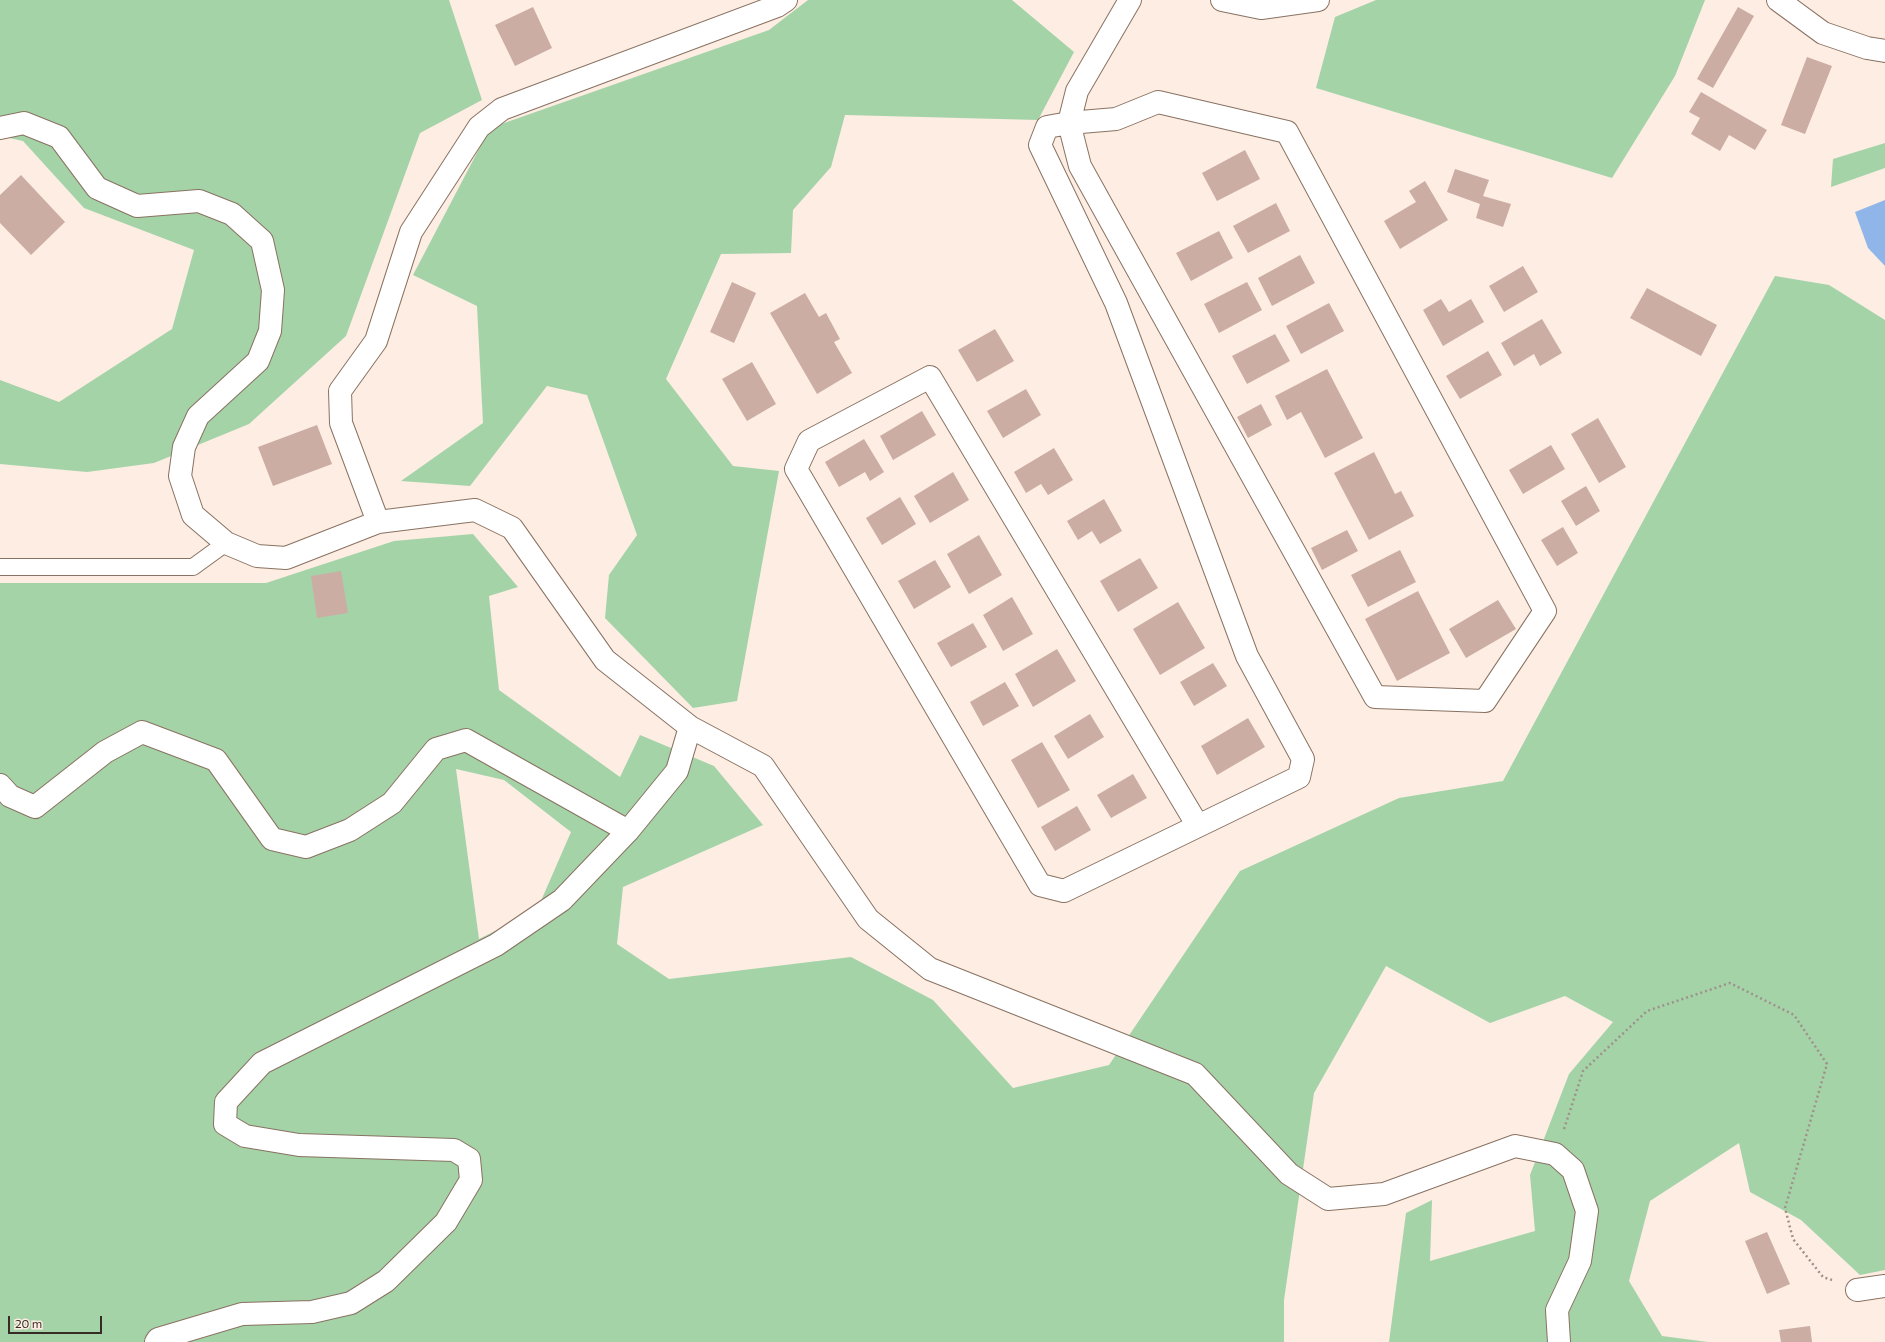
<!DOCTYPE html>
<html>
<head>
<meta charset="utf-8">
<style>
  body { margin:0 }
  #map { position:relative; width:1885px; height:1342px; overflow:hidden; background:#fdede3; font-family:Commissioner,sans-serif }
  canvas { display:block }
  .scale { position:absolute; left:8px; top:1316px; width:94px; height:18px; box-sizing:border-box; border:2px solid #362c25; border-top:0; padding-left:5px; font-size:12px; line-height:14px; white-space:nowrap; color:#362c25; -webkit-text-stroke:3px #fdede3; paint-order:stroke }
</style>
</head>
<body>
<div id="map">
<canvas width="1885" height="1342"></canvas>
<div class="scale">20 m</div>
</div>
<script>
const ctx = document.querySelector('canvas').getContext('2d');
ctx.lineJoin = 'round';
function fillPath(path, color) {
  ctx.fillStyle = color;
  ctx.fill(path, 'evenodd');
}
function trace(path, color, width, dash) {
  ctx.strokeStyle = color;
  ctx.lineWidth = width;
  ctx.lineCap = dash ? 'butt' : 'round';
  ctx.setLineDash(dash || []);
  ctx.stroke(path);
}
const green = new Path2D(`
  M0,0H449L482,100L420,133L346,336L249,424L154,463L87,472L0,464V380L59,402L172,329L194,250L84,208L23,141L0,136Z
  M808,0H1012L1074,52L1038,120L845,115L831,167L793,210L791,253L721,254L666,379L733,466L779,471L737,701L693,708L605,618L609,575L637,535L587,395L547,386L470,486L401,481L483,423L477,306L413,275L490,128L769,30Z
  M1376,0H1705L1675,76L1612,178L1316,88L1335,17Z
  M1885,143V168L1831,187L1833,159Z
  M1775,276L1829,285L1885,320V1270L1860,1275L1801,1220L1750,1192L1739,1143L1650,1201L1629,1281L1662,1336L1708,1342H1389L1406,1213L1432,1200L1430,1261L1535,1231L1530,1175L1569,1074L1613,1022L1565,996L1490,1023L1386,966L1314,1093L1284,1300V1342H0V583H266L394,541L473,534L518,587L489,596L499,690L620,777L640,735L714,766L763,825L623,887L617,944L669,979L851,957L933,1000L1013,1088L1109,1065L1240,871L1399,798L1503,781ZM456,769L504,780L571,832L537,910L479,939Z`);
const water = new Path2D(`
  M1885,200V266L1868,248L1855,212Z`);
const building = new Path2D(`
  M533,7L552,48L515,66L495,25Z
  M1738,7L1754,16L1713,88L1697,79Z
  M1807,57L1832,66L1805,134L1781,125Z
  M1701,92L1767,130L1755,150L1729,135L1720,151L1691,134L1700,118L1689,112Z
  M1245,150L1260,179L1217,201L1202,173Z
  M1455,169L1489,180L1483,196L1511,204L1503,227L1476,218L1480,204L1447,192Z
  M21,175L65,222L31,255L0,223V195Z
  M1425,181L1448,220L1400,249L1384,221L1416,202L1409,191Z
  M1276,203L1290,231L1248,253L1233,226Z
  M1219,231L1233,258L1191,281L1176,253Z
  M1300,255L1315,283L1272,306L1258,278Z
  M1523,266L1538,292L1504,312L1489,286Z
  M732,282L756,293L734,343L710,332Z
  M1247,282L1262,310L1219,333L1204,304Z
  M1647,288L1717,325L1701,356L1630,318Z
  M805,293L819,317L826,313L840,339L834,342L852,373L817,394L770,313Z
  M1441,299L1449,312L1471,299L1484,322L1443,346L1423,310Z
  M1329,303L1344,331L1301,354L1286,326Z
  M1542,319L1562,353L1540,366L1534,354L1514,366L1501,343Z
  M995,329L1014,361L977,382L958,350Z
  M1275,334L1290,361L1247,384L1232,356Z
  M1488,351L1502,375L1460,399L1446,376Z
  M752,362L776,404L747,421L722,379Z
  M1327,369L1363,438L1325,458L1301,412L1287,420L1275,396Z
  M1026,389L1041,415L1003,438L987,411Z
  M1261,404L1272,425L1248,438L1237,417Z
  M922,411L936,435L893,460L880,436Z
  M1598,418L1626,467L1599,483L1571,434Z
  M317,425L332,464L273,486L258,447Z
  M864,439L884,472L870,481L865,472L839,487L825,462Z
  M1551,445L1565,469L1523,494L1509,470Z
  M1054,448L1073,480L1048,495L1041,484L1026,493L1014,472Z
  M1374,452L1395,494L1401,491L1414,516L1369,540L1334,473Z
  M953,472L969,500L930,523L914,496Z
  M1586,486L1600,511L1576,526L1561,501Z
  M900,497L916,524L882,545L866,518Z
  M1104,499L1122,531L1100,544L1092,531L1078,540L1067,521Z
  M1563,527L1578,553L1557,566L1541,540Z
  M1347,530L1358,551L1322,570L1311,548Z
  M979,535L1002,575L969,594L947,554Z
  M1400,550L1416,582L1368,607L1351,575Z
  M1140,558L1158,588L1118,612L1100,581Z
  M935,560L951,587L914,609L898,581Z
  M341,571L348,613L317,618L311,576Z
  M1418,591L1450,653L1397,681L1365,619Z
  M1012,597L1033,634L1003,651L983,615Z
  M1498,600L1516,629L1466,658L1449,629Z
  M1178,602L1205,648L1160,675L1133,629Z
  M973,623L987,647L951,667L937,643Z
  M1057,649L1076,681L1033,707L1015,674Z
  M1213,663L1227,686L1194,706L1180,682Z
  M1005,682L1019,706L983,726L970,702Z
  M1090,714L1104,737L1068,759L1054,736Z
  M1248,718L1265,747L1217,775L1201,746Z
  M1042,742L1070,790L1038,808L1011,760Z
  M1133,774L1147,798L1111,818L1097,795Z
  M1077,806L1091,830L1055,851L1041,827Z
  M1767,1232L1790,1284L1767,1294L1745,1241Z
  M1810,1326L1812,1342H1781L1779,1330Z`);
const path = new Path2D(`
  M1564,1129L1583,1071L1647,1011L1730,983L1794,1015L1827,1064L1785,1208L1793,1239L1823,1277L1832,1280`);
const service = new Path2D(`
  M0,567H193L226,543`);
const minor = new Path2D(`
  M1130,0L1077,91L1069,123L1080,166L1375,697L1485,701L1545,611L1287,132L1158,102L1116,119L1069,123L1047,127L1040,145L1116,303L1247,656L1303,759L1299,777L1064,891L1040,885L796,469L809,441L930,377L1198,826
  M1222,0L1261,8L1318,0
  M1778,0L1823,33L1867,48L1885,51
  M0,128L24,123L59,137L97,188L137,206L199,201L232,214L262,241L273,290L270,331L258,361L198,416L184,447L180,476L193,515L226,543L257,556L286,558L378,522L475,510L512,528L605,660L690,727L763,766L868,919L930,969L1195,1074L1289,1174L1328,1199L1384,1194L1515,1146L1555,1154L1573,1170L1587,1211L1580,1261L1557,1310L1559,1342
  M378,522L341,423L340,391L376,341L411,232L479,127L502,109L777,6L786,0
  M0,785L10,796L35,807L105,752L142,732L216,760L272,839L306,847L350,830L392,803L436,749L466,740L628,831
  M1857,1290L1885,1286
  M156,1342L158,1339L242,1314L312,1312L351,1303L386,1281L446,1222L471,1180L469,1159L454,1150L299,1145L245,1136L225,1124L226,1102L262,1063L496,945L562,900L628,831L677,771L690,727`);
fillPath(green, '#a4d3a8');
fillPath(water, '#8fb5e9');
fillPath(building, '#cbada4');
trace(service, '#897262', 18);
trace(minor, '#897262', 24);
trace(path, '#9f9189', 2.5, [2, 3]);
trace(service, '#fff', 16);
trace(minor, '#fff', 22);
</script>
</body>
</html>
